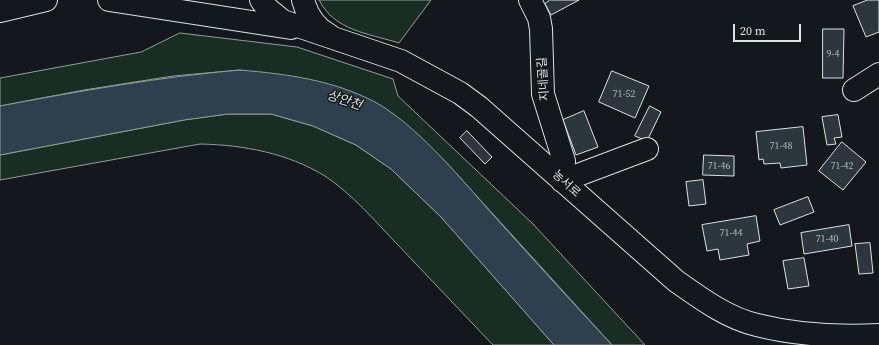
<!DOCTYPE html>
<html>
<head>
<meta charset="utf-8">
<style>
  body { margin:0 }
  #map { position:relative; width:879px; height:345px; overflow:hidden; background:#14181c; font-family:"Source Serif 4",serif }
  canvas { display:block }
  .scale { position:absolute; left:733px; top:24px; width:68px; height:18px; box-sizing:border-box; border:2px solid #d8e6dc; border-top:0; padding-left:5px; font-size:12px; line-height:14px; white-space:nowrap; color:#d8e6dc; -webkit-text-stroke:3px #14181c; paint-order:stroke }
</style>
</head>
<body>
<div id="map">
<canvas width="879" height="345"></canvas>
<div class="scale">20 m</div>
</div>
<script>
const ctx = document.querySelector('canvas').getContext('2d');
ctx.lineJoin = 'round';
function fillPath(path, color) {
  ctx.fillStyle = color;
  ctx.fill(path, 'evenodd');
}
function trace(path, color, width, dash) {
  ctx.strokeStyle = color;
  ctx.lineWidth = width;
  ctx.lineCap = dash ? 'butt' : 'round';
  ctx.setLineDash(dash || []);
  ctx.stroke(path);
}
function label(font, color, halo, rows, align = 'center') {
  ctx.font = font + ' "Source Serif 4","Noto Sans KR",serif';
  ctx.lineWidth = 3;
  ctx.setLineDash([]);
  ctx.textBaseline = 'middle';
  ctx.strokeStyle = halo;
  ctx.fillStyle = color;
  for (const [text, x, y, turn = 0] of rows) {
    ctx.save();
    ctx.translate(x, y);
    ctx.rotate((+turn || 0) * Math.PI / 180);
    ctx.textAlign = isNaN(turn) ? turn : align;
    if (halo) ctx.strokeText(text, 0, 0);
    ctx.fillText(text, 0, 0);
    ctx.restore();
  }
}
const green = new Path2D(`
  M319,0H431L399,43C367,33 335,31 319,0Z
  M180,33L297,47L393,79L398,96L533,224L645,345H612L443,159L402,122L240,70L173,76L84,90L0,106V78L141,52Z
  M228,114H271L313,126L356,145L391,169L441,217L554,345H493C461,311 429,278 397,244C375,221 352,194 325,176C287,153 244,145 200,144L0,180V155L184,120Z`);
const water = new Path2D(`
  M240,70C287,74 333,80 375,102C415,124 457,174 487,208C528,254 570,300 612,345H554L441,217L391,169L356,145L313,126L271,114H228L184,120L0,155V106C80,91 159,77 240,70Z`);
const building = new Path2D(`
  M550,0H579L551,15L545,4Z
  M868,0H879V32L866,37L853,6Z
  M823,29H844L843,78H823Z
  M612,71L649,86L635,118L599,102Z
  M650,106L661,112L647,141L635,136Z
  M584,111L598,147L576,155L563,120Z
  M838,115L842,137L834,138L836,144L827,145L822,117Z
  M803,127L807,165L781,168L780,163L764,164L763,159L759,160L756,132Z
  M467,131L492,157L485,164L460,138Z
  M842,142L866,162L843,190L819,171Z
  M704,155L734,156V176L703,175Z
  M703,180L706,204L689,206L686,182Z
  M808,197L814,212L780,225L774,210Z
  M756,216L760,241L747,244L749,255L720,260L718,249L707,251L702,225Z
  M849,225L852,246L804,254L801,233Z
  M870,243L873,273L859,274L855,244Z
  M804,258L809,286L788,289L783,261Z`);
const minor = new Path2D(`
  M109,0L291,28
  M261,0L268,9L283,21L401,61L460,93L479,107L676,281C700,298 727,318 757,325C796,335 839,337 879,335
  M303,0C307,15 316,28 329,35
  M530,0L539,18L541,29L543,94L564,161L562,181
  M0,11L46,0
  M854,90L879,74
  M562,181L647,149`);
const numberNames = [
  ["9-4",833,54],
  ["71-52",624,94],
  ["71-48",781,146],
  ["71-46",719,166],
  ["71-42",842,166],
  ["71-44",731,233],
  ["71-40",827,239]
];
const streetNames = [
  ["지네골길",544,79,-94],
  ["농서로",566,184,42]
];
const waterNames = [
  ["상안천",344,101,18]
];
fillPath(green, '#1a2d24');
trace(green, '#939e99', 1);
fillPath(water, '#2f3f4d');
trace(water, '#939e99', 1);
fillPath(building, '#2c363c');
trace(building, '#d8e6dc', 1);
trace(minor, '#d8e6dc', 24);
trace(minor, '#14181c', 22);
label('10px', '#adbab4', null, numberNames);
label('12px', '#d8e6dc', '#14181c', streetNames);
label('italic 13px', '#d8e6dc', '#14181c', waterNames);
</script>
</body>
</html>
